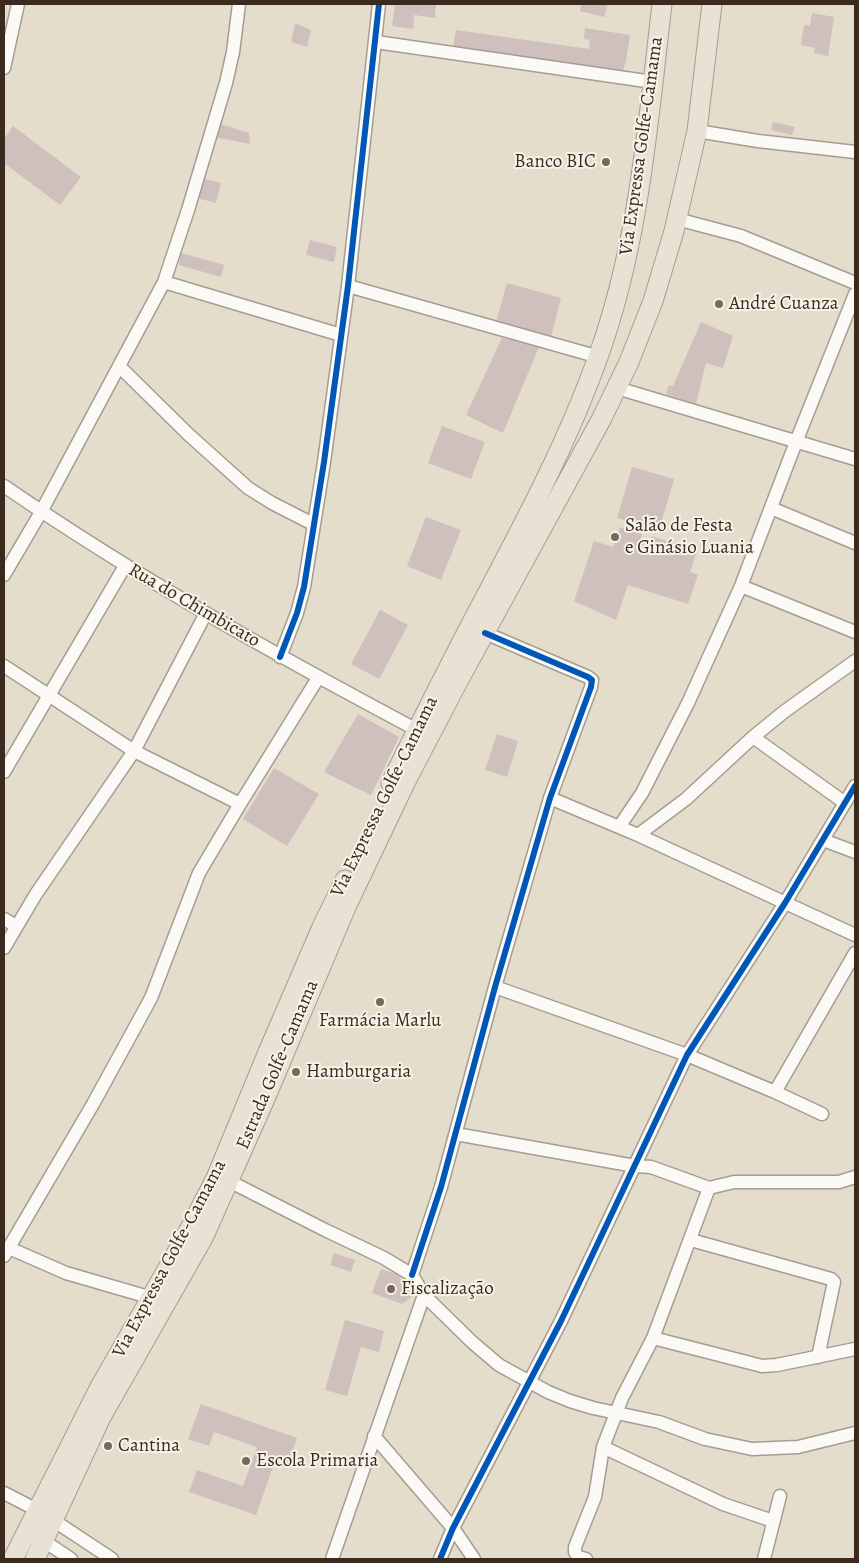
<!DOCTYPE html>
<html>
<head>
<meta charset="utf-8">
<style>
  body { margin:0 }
  #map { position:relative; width:859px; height:1563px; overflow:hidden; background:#e4ddcc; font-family:Alegreya,serif }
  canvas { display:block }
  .frame { position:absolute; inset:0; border:5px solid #3b2a1e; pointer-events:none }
</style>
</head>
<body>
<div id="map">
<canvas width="859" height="1563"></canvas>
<div class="frame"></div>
</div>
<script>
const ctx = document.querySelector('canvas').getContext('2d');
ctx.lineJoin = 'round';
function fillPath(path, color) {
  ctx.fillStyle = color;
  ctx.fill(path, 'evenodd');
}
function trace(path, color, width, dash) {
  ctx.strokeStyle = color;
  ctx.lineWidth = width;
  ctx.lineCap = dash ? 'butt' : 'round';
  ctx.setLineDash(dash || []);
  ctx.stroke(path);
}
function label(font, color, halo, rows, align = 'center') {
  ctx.font = font + ' Alegreya,serif';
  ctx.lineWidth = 4;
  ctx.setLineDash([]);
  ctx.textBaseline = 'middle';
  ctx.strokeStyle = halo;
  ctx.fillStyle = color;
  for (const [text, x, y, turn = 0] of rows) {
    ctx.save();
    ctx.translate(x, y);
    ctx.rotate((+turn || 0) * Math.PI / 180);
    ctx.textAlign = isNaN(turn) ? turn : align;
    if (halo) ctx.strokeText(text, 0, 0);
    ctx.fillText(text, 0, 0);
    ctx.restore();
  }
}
const building = new Path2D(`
  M395,4H436L435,18L414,15L413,29L392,26Z
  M581,4H608L604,17L580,11Z
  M812,13L834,17L828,56L814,53L815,48L801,45L804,25L810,26Z
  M295,23L311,30L307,47L291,42Z
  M585,28L630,35L626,61L623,71L453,47L456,30L589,49L590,40L584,39Z
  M773,122L795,127L792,135L771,130Z
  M217,123L249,133L250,144L214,137Z
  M13,126L81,177L60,205L4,163V139Z
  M201,178L221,183L216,203L197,198Z
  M310,240L337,247L334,262L306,255Z
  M181,253L224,265L221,277L179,265Z
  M507,283L561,298L551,337L496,322Z
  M701,322L733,336L723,368L706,363L696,404L666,394L669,385L673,386Z
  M502,338L539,347L503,433L466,415Z
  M442,426L485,442L471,479L428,463Z
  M632,467L674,479L659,530L617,518Z
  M426,517L461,530L441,580L407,566Z
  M620,527L642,534L639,543L648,546L651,536L697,551L690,572L698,575L688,604L628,585L616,620L574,601L594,541L613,547Z
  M380,610L408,625L379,679L351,664Z
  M358,714L399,737L371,795L324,772Z
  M497,734L518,741L507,777L485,770Z
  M274,768L319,794L287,846L243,819Z
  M334,1253L355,1260L351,1272L330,1265Z
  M381,1269L398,1275L413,1296L402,1304L372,1293Z
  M345,1320L384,1331L379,1352L361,1347L347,1396L325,1390Z
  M201,1404L297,1438L286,1468L274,1464L256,1515L189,1492L197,1470L243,1486L257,1447L214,1432L209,1446L188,1439Z`);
const minor = new Path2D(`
  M376,42L653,82
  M4,68L18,4
  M697,131L758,141L855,152
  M677,219L741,236L855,283
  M164,282L341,335
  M348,286L599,357
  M119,366L188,434L248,488L272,503L313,524
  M617,388L855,459
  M4,486C136,577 276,655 417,730
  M771,508L855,543
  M4,575L41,512L164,282L188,210L226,83L233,52L239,4
  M741,586L855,632
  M280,657L297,613L304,587L324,462L348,286L379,4
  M4,666L134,751L240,804
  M753,737L845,803
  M4,772L125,566
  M550,798L638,835L855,935
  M619,827L642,793L688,703L741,586L796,442L855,294
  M638,835L686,799L753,737L785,711L855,661
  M823,840L855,852
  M4,919L16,926
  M4,948L36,894L134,751L206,613
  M495,987L687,1055L775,1092L822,1114
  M775,1092L855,953
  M456,1134L635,1166L651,1167L709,1188L734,1182H839L855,1177
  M229,1181L325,1230L384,1258L412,1275L424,1295L472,1342L499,1365L548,1392L570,1401L593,1408L659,1422L705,1439L752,1449L798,1447L855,1433
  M691,1240L831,1279L834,1282L818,1357
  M9,1248L66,1273L152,1298
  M4,1256L93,1104L151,998L199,873L240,804L318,678
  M412,1275L441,1187L495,987L550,798L591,687L592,680L588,677L485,633
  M653,1338L762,1366L777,1365L855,1349
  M374,1436L453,1528L474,1559
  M603,1447L723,1504L773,1521
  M4,1493L37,1510
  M53,1520L112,1559
  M44,1541L71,1559
  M332,1559L424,1295
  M440,1559L453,1528L561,1321L687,1055L785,903L855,786
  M586,1559L578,1557L575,1552V1547L595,1497L603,1447L622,1398L653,1338L709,1188
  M764,1559L780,1496`);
const highway = new Path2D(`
  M391,783C422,720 453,658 486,596C527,518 568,441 598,357C639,244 648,123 662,4
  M13,1559L100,1387L184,1240L216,1178L268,1052L322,927L345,880
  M35,1559L101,1417L204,1236L265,1099L346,907L406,781L456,685L602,418L629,362L653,301L674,231L697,131L712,4`);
const cycleway = new Path2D(`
  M280,657L297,613L304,587L324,462L348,286L379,4
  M412,1275L441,1187L495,987L550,798L591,687L592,680L588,677L485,633
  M440,1559L453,1528L561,1321L687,1055L785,903L855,786`);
const markers = [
  [606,162,5,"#76695b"],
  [719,304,5,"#76695b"],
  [615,537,5,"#76695b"],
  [380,1002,5,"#76695b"],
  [296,1072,5,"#76695b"],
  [391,1289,5,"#76695b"],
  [108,1446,5,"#76695b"],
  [246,1461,5,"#76695b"]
];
const streetNames = [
  ["Via Expressa Golfe-Camama",642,146,-82],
  ["Rua do Chimbicato",194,606,30],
  ["Via Expressa Golfe-Camama",385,797,-64],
  ["Estrada Golfe-Camama",278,1065,-67],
  ["Via Expressa Golfe-Camama",170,1259,-62]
];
const poiNames = [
  ["Banco BIC",596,162,"right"],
  ["André Cuanza",729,304],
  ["Salão de Festa",625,526],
  ["e Ginásio Luania",625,548],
  ["Farmácia Marlu",380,1021,"center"],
  ["Hamburgaria",306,1072],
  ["Fiscalização",401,1289],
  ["Cantina",118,1446],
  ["Escola Primaria",256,1461]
];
fillPath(building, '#cfbfbd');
trace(minor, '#a49d92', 15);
trace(highway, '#a49d92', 21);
trace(minor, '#fbfaf7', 12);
trace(highway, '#eae1d5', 19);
trace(cycleway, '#0057b8', 6);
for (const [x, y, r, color] of markers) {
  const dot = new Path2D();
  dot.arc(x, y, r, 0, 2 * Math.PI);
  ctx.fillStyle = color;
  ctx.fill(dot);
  trace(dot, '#f7f3e8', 2);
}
label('19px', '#3b2a1e', '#f7f3e8', streetNames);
label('19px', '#3b2a1e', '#f7f3e8', poiNames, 'left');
</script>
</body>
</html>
